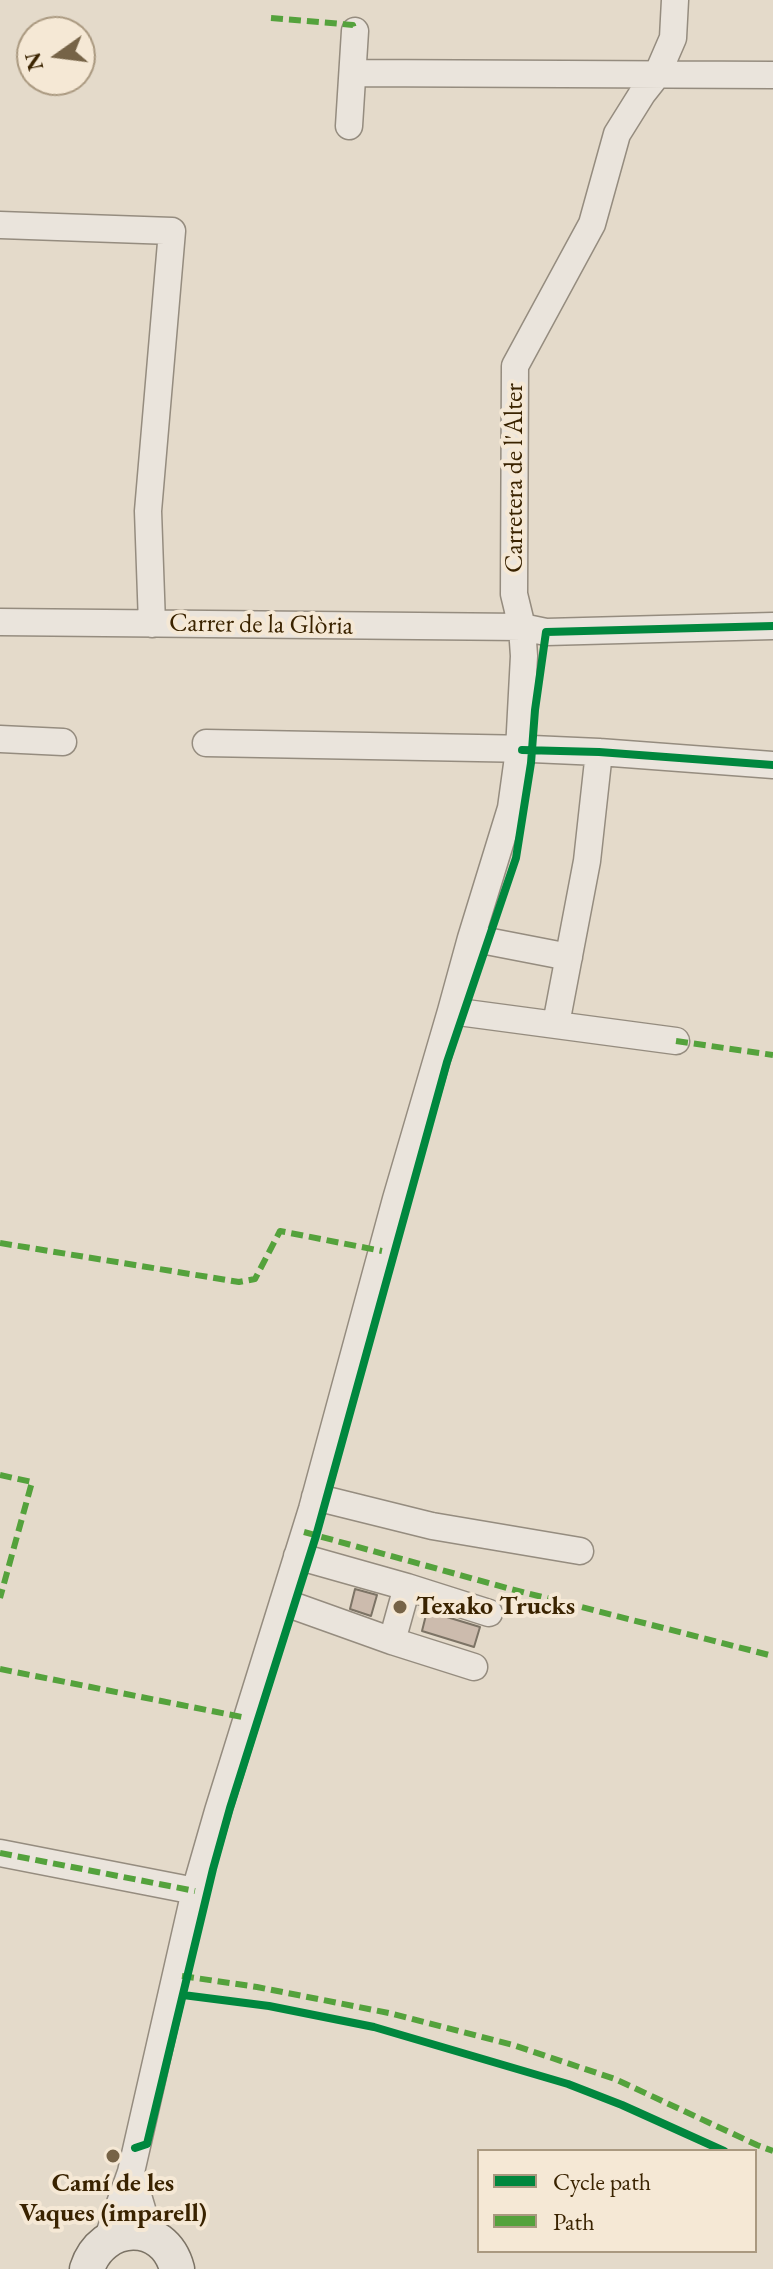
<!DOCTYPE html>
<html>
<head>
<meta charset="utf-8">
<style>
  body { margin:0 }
  #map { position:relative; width:773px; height:2269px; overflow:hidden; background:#e4daca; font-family:"EB Garamond",serif }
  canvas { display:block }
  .legend { position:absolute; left:477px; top:2149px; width:280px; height:104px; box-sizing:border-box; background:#f5e8d5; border:2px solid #aa9980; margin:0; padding:10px 14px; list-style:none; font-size:24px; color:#3a2300 }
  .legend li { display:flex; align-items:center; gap:16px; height:40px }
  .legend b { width:40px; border:2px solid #aa9980 }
  .north { position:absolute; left:16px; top:16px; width:80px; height:80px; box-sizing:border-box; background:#f5e8d5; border:2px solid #aa9980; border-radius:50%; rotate:256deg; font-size:22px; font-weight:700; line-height:32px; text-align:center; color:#3a2300 }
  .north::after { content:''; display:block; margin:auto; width:28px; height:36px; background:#766347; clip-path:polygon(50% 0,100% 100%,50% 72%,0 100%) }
</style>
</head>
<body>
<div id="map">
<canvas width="773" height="2269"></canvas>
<ul class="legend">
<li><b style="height:10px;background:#00873e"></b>Cycle path</li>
<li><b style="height:10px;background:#54a23c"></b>Path</li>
</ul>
<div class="north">N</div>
</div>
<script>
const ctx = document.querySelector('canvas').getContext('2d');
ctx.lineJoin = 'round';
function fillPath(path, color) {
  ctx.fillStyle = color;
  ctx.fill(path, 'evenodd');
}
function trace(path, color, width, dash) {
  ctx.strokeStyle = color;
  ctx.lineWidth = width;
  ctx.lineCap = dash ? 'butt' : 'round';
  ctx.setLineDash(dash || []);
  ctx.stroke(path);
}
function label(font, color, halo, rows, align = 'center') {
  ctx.font = font + ' "EB Garamond",serif';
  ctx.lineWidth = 8;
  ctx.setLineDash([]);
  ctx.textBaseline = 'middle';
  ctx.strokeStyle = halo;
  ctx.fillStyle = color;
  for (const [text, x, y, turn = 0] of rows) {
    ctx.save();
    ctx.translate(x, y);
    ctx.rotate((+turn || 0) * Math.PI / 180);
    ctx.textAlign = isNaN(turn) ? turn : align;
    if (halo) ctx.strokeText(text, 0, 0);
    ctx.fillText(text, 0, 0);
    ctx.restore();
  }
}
const building = new Path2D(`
  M355,1589L377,1595L371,1616L350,1609Z
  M427,1611L480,1627L474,1647L422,1631Z`);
const minor = new Path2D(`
  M353,73L773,75
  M349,126L355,31
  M0,225L172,231L148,511L152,624
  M0,622L522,627L546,632L773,626
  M0,739L63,742
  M206,743L532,749L599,752L773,765
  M471,938L569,957
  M451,1011L676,1041
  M556,1024L587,861L599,752
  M315,1497L432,1526L580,1551
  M407,1587L489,1613
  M283,1602L392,1641L407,1587L297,1556
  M392,1641L474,1667
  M0,1853L195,1891
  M131,2172L150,2236
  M107,2240L131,2172L195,1891L218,1811L312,1509L396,1199L451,1011L471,938L511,808L519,750L524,656L522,627L514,594L515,366L592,224L617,134L642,94L657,75L673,38L675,0`);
const major = new Path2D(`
  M87,2269C102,2222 164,2219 177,2269`);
const quiet = new Path2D(`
  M271,18L353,25L355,31
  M676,1041L773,1055
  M0,1243L239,1282L255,1279L280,1231L382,1251
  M0,1475L32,1482L0,1598
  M304,1532L507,1588L773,1656
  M0,1669L247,1718
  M0,1853L195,1891
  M182,1976L257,1987L389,2013L513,2045L615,2079L757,2145L773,2151`);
const cycleway = new Path2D(`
  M522,750L599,752L773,765
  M183,1995L269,2006L374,2027L568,2084L622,2105L724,2151
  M135,2148L147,2144L213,1869L230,1808L316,1536L447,1062L516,858L531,763L535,710L546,632L773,626`);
const markers = [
  [400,1607,8,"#766347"],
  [113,2156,8,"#766347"]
];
const streetNames = [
  ["Carretera de l'Alter",515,478,-90],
  ["Carrer de la Glòria",261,625,1]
];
const poiNames = [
  ["Texako Trucks",416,1607],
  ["Camí de les",113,2184,"center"],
  ["Vaques (imparell)",113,2214,"center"]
];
fillPath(building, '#ccbbad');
trace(building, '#7c7365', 2);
trace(minor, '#958c7f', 29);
trace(major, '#7c7365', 37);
trace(minor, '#eae4dc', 26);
trace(major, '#e6e0d7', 34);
trace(quiet, '#54a23c', 6, [12, 6]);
trace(cycleway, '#00873e', 8);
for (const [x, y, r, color] of markers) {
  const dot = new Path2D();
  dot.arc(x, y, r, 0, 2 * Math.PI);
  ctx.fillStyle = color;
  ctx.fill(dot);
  trace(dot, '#f5e8d5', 3);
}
label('26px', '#3a2300', '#f5e8d5', streetNames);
label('bold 26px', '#3a2300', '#f5e8d5', poiNames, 'left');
</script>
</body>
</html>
